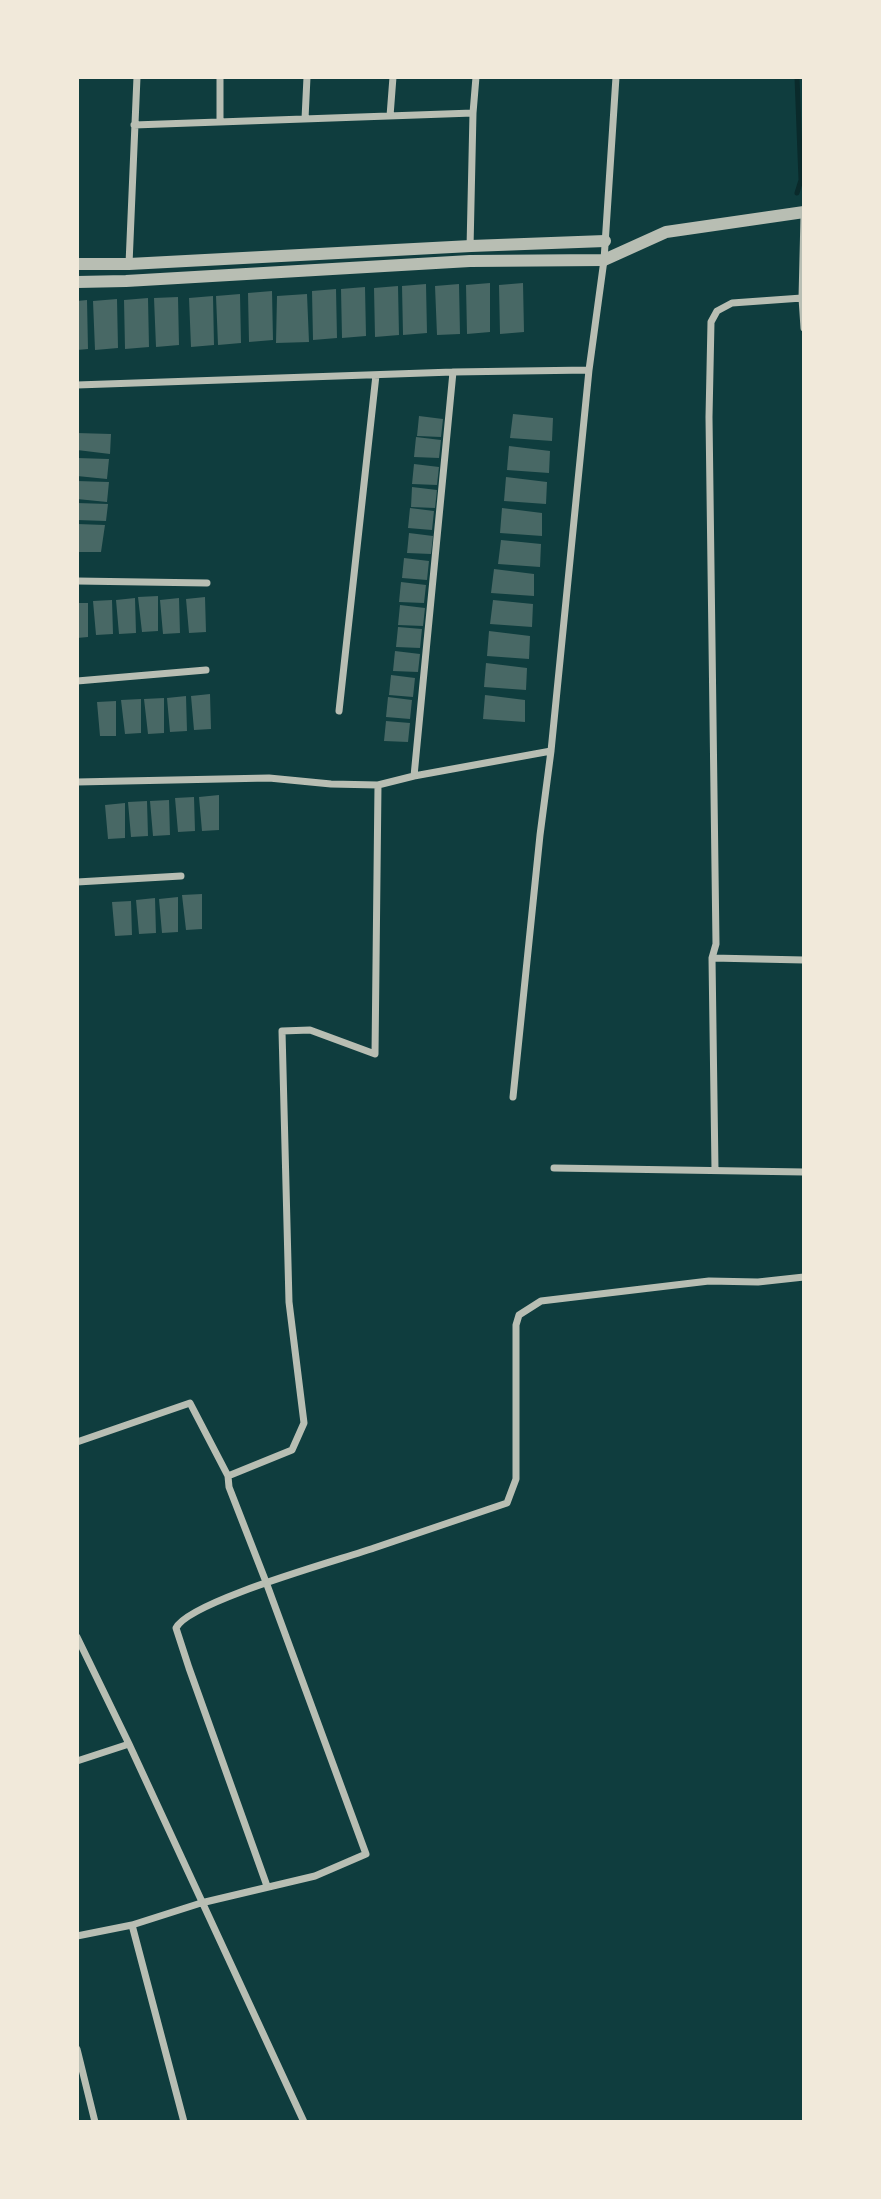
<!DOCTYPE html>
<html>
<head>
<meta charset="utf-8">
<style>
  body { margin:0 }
  #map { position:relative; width:881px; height:2199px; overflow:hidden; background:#0f3d3e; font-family:Montserrat,sans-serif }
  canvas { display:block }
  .frame { position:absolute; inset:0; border:79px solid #f1e9da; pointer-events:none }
</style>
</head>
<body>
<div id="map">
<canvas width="881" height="2199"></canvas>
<div class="frame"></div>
</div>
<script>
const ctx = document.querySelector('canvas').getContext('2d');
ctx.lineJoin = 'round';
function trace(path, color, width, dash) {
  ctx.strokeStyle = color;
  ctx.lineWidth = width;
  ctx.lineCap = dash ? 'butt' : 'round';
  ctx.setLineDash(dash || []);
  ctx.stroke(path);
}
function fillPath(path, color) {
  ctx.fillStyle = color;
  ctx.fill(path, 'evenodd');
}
const stream = new Path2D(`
  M797,77L801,180L797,193`);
const building = new Path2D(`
  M490,283V332L467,334L466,285Z
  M523,283L524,332L500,334L499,285Z
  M426,284L427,333L403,335L402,286Z
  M459,284L460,334L437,335L435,286Z
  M398,286L399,335L375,337L374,288Z
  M365,287L366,336L342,338L341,289Z
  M336,289L337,338L313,340L312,291Z
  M272,291L273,340L249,342L248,293Z
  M240,294L241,343L218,345L216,296Z
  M307,294L309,342L276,343L277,296Z
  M213,296L214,345L191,347L189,298Z
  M178,297L179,345L156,347L154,298Z
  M148,298L149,347L125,349L124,300Z
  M117,299L118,348L95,350L93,301Z
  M87,300L88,349L77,350V301Z
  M513,414L553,418L552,441L510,438Z
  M419,416L443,419L441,437L417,436Z
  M77,433L111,434L110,454L77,450Z
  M416,437L441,440L439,458L414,457Z
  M509,446L550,451L549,473L507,470Z
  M77,458L109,459L107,479L77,476Z
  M414,464L439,467L437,485L412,484Z
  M506,477L547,482L546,504L504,501Z
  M77,481L109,482L107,502L77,499Z
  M412,487L437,490L435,508L411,507Z
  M77,503L108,504L106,521L77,520Z
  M410,508L434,511L432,530L408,528Z
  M502,508L542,513V536L500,533Z
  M77,524L105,525L101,552H77Z
  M409,533L433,536L431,554L407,553Z
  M501,540L541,544L540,567L498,564Z
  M404,558L429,561L427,580L402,578Z
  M494,569L534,574V596L491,593Z
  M401,582L426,585L424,603L399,602Z
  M158,596V631L142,632L138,597Z
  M205,597L206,632L189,633L186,599Z
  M135,598L136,633L119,634L116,600Z
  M179,598L180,633L163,634L160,600Z
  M112,600L113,634L96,635L93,601Z
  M493,600L533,604L532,627L490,624Z
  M77,603H88V637L77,638Z
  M400,605L425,608L423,626L398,625Z
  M398,627L422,629L420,648L396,647Z
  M489,631L530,636L529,659L487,656Z
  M395,651L420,654L418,672L393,671Z
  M486,663L527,668L526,690L484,687Z
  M391,675L415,678L413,697L389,695Z
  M210,694L211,729L194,730L191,696Z
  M485,695L525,700V722L483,719Z
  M186,696L187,731L170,732L167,698Z
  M388,697L412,700L410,719L386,717Z
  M164,698V733L148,734L144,699Z
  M141,699V733L125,734L121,700Z
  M116,701V736H100L97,702Z
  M386,721L410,723L408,742L384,741Z
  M219,795V830L202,831L199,797Z
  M194,797L195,831L178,832L175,798Z
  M169,800L170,835L153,836L150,801Z
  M147,801L148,836L131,837L128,802Z
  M125,803V838L108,839L105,805Z
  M202,894V929L186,930L182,895Z
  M178,897V932L162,933L159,899Z
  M155,898L156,933L139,934L136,900Z
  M131,901L132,935L115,936L112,902Z`);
const minor = new Path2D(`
  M390,116L393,77
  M305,119L307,77
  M220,122V77
  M134,125L473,113
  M804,216L802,298L804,328
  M470,248L473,113L476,77
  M129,264L137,77
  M77,385L453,372L589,370
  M77,581L207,583
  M77,681L206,670
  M339,711L376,375
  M414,776L453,372
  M77,782L269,778L331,784L378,785L414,776L551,751
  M77,882L181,876
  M712,958L804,960
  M513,1097L540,835L551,751L589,370L604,260L616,77
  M554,1168L804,1172
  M715,1170L712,958L716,944L709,417L711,322L717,311L732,303L802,298
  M77,1442L190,1403L228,1476L229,1487L266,1582L366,1854L315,1876L201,1903L132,1925L77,1936
  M228,1476L292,1450L304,1423L289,1302L282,1031L310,1030L375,1054L378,785
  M77,1637L129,1744L304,2122
  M77,1761L129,1744
  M267,1886L189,1668L176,1628C189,1601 340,1560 374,1548C418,1533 462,1518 507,1503L516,1479V1325L519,1315L541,1301L709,1281L758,1282L804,1277
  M132,1925L184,2122
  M77,2049L95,2122`);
const tertiary = new Path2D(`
  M77,264H129L471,246L605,241
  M77,282L126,281L470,261L604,260L666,232L804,212`);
trace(stream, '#0a2a2b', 5);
fillPath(building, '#486865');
trace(minor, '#b8beb3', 7);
trace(tertiary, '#b8beb3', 12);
</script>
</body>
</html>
